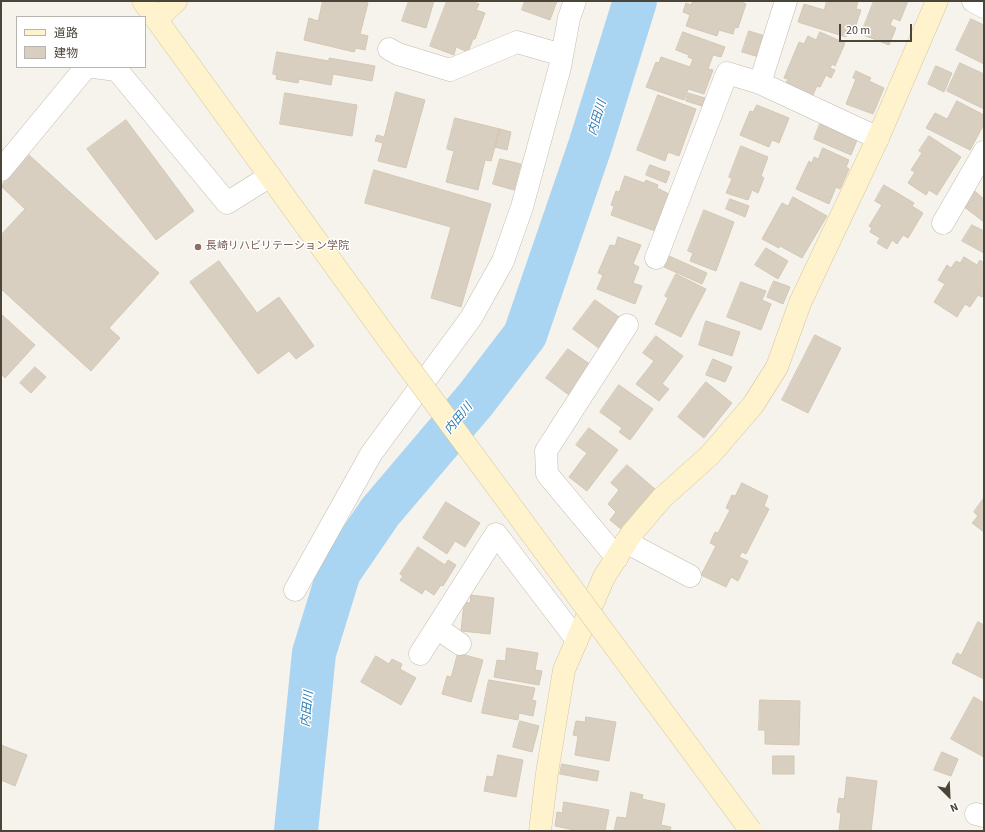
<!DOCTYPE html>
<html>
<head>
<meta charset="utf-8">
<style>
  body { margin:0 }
  #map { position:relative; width:985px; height:832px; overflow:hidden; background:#f6f3ec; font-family:"Source Sans 3","Noto Sans JP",sans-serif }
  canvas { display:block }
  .frame { position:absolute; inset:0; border:2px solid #4b4439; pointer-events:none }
  .legend { position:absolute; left:16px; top:16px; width:130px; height:52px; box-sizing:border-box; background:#fff; border:1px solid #b7b4b0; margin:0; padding:5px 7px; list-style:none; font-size:12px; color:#4b4439 }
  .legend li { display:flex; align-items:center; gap:8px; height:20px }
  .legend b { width:20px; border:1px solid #b7b4b0 }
  .north { position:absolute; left:929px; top:776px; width:40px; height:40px; -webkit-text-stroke:3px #fff; paint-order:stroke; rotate:156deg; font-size:11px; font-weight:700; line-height:16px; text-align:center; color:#4b4439 }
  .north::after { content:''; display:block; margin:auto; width:14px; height:18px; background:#4b4439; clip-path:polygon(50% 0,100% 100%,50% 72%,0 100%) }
  .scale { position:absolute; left:839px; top:24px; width:73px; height:18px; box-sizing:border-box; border:2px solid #4b4439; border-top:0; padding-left:5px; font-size:12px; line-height:14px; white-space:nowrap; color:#4b4439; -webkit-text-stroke:3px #fff; paint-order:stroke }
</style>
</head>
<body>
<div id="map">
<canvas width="985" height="832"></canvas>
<div class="frame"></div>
<ul class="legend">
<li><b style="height:5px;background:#fff3cd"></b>道路</li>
<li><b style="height:11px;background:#d8cfc1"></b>建物</li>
</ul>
<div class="north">N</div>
<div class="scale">20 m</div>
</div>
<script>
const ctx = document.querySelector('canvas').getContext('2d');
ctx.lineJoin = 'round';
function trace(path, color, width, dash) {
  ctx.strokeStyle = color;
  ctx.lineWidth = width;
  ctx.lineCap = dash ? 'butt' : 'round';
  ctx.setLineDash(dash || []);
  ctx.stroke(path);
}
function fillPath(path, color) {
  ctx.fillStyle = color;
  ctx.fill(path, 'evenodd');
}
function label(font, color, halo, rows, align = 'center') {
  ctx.font = font + ' "Source Sans 3","Noto Sans JP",sans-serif';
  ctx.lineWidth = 3;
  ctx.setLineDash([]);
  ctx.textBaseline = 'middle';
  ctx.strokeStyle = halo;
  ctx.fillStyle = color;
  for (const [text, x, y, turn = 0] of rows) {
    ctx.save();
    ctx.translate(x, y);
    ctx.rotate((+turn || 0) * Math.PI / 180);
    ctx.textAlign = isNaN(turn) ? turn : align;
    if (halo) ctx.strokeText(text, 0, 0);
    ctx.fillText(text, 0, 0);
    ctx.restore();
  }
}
const stream = new Path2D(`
  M287,831L297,816`);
const river = new Path2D(`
  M296,831L314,653L339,572L380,512L476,399L525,335L590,146L635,1`);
const building = new Path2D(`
  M323,1H359L368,3L360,34L368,36L365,50L356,48L354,52L304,40L309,18L318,21Z
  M409,1H434L426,28L402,21Z
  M447,1H471L479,4L476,10L485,13L475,39H473L468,52L456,47L454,55L430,46Z
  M525,1H557L550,20L522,10Z
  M693,1H740L746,4L738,28L735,27L733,34L719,30L717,36L686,26L690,15L683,12L686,3L691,5Z
  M827,1H858L856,9L861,10L853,34L847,32L846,37L798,22L804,4L824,10Z
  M874,1H908L900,21L893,18L890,25L896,28L889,45L861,34Z
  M971,19L984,25V64L956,50Z
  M749,31L765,36L759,57L742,52Z
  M683,32L725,47L721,57L713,55L708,69L713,70L704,94L688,89L684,100L646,87L656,62L659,63L661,57L690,67L693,59L688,57L689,55L676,50Z
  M820,32L845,43L835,66L832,64L830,68L835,70L831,78L826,75L820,87L817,86L812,97L785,85L788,79L784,78L799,42L804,44L808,36L816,40Z
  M277,52L329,61V58L375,66L372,81L333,74L331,85L299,79L298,83L276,79L277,75L273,74Z
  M960,63L984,74V109L947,91Z
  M936,66L952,73L944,92L928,84Z
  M856,71L871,78L869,81L884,88L873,114L846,104L856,79L853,78Z
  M396,92L425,100L406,168L378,161L383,143L375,141L377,135L384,137Z
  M285,93L357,105L352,136L280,124Z
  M688,93L705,98L702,106L686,101Z
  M658,95L696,109L679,156L668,152L665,161L637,150Z
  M957,101L984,115V127L983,126L970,150L926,128L935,113L947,119Z
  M757,105L789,118L779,143L772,140L769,147L740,135L750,111L753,112Z
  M455,118L500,129L491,161L485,160L478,190L446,182L454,151L447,149Z
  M126,120L194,211L156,240L87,149Z
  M820,124L857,140L851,155L814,139Z
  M500,129L511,132L507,150L495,147Z
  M929,136L961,157L937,195L929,190L926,195L908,183L915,172L911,170L922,153L919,151Z
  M741,146L768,157L761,176L764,178L758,193L752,190L748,200L726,193L732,179L729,177Z
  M823,148L849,160L846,167L849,169L840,189L836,187L829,204L796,189L809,161L812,163L814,157L818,159Z
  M29,155L159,273L109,328L120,338L91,371L1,289V235L25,209L1,186Z
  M500,159L521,164L514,190L493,184Z
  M650,165L670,172L666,183L646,175Z
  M374,170L491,204L461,307L431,298L451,227L365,203Z
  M625,176L644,183L646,180L658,185L657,188L669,194L655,231L611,215L614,206L611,205L616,191L619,192Z
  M884,185L914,203L912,206L923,213L908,238L903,235L897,244L892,240L887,249L877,243L880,238L870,232L872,228L869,226L882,205L875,201Z
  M971,188L984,199V222L959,203Z
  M793,197L827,216L802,258L780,246L779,248L762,239L782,203L788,206Z
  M730,199L749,206L745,217L726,209Z
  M704,210L734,222L716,271L690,261L693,253L688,251Z
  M972,225L984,231V253L962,241Z
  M618,237L641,245L633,264L639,267L633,283L642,286L635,304L597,289L603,275L598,273L610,245L615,246Z
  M766,248L788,261L778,279L755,265Z
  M669,256L707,273L702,284L664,267Z
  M964,257L977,265L980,260L984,263V294L982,297L978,295L970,307L965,304L957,317L934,302L945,284L938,280L947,265L951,268L956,261L960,263Z
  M219,261L257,313L279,297L314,346L296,359L289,351L258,374L190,282Z
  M676,274L706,289L681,337L655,324L668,298L665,296Z
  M774,281L790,287L783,304L767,297Z
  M741,282L766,291L762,300L771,304L761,330L727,317Z
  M595,300L622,319L600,349L573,329Z
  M1,314L35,345L5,378L1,374Z
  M706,321L740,332L732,356L699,345Z
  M815,335L841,348L808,413L782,400Z
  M656,336L683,356L662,384L669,389L659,401L636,384L654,361L643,353Z
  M568,349L591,365L569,395L546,378Z
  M713,359L732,367L725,382L706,375Z
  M35,367L46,377L31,393L20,383Z
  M706,382L732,403L704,438L678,417Z
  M619,385L653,409L630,440L619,432L622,428L600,412Z
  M589,428L618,450L587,491L569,477L587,453L576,445Z
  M627,465L655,489L621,529L610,520L616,512L608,504L619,490L611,483Z
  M742,483L768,496L764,506L769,509L746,554L742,552L739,557L748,561L738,581L731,577L726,587L701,575L716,546L710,543L715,532L718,533L730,510L726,508L732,495L735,496Z
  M984,498V532L972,523L978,516L974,512Z
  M446,502L480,523L465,547L455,541L447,554L423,538Z
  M418,547L445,565L448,560L456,565L443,586L441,585L434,595L425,589L422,594L400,580L403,576L400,574Z
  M471,595L494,598L490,634L461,631L464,602L470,603Z
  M978,622L984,625V679L952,663L957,653L961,655Z
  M507,648L538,653L535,670L542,671L539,685L494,677L497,660L505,661Z
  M458,653L483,660L471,702L442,694L447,676L451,677Z
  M376,656L389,664L392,659L402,664L400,669L416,678L401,705L361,682Z
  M489,680L535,688L532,700L536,701L533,716L519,713L518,720L482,713Z
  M974,697L984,703V757L951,739Z
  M760,700L800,701L799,745L765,744V730H759Z
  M586,717L616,722L609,761L575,755L578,736L573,735L576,721L585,722Z
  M520,721L539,726L532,752L513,747Z
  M1,745L27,755L15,786L1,780Z
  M942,752L958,759L951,776L934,770Z
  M498,755L523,760L516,797L484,791L487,776L493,777Z
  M773,756H794V774H773Z
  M562,764L599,771L597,781L560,774Z
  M847,777L877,781L871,831H874H839L841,813L837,812L839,798L844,799Z
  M631,792L643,795L642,799L665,804L661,825L671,827L670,831H614L617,817L626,818Z
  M564,802L609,810L605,831H574V830L555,826L557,812L562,813Z`);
const street = new Path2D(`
  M973,1L984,7
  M389,49L398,54L450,70L517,42L562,55
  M93,67L117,70L227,203L270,176
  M760,83L786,1
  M1,170L86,67
  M943,223L984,152
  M656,258L727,73L760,83L878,138
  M626,542L690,576
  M617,558L547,474L546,451L627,325
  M295,590L371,454L471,318L503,261L522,207L560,67L569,18L575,1
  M437,628L460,644
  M420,654L496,534L577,640
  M976,814L984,816`);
const secondary = new Path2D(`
  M143,1L390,342
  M157,19L176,1
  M540,831L547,773L564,670L604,577L632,533L662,498L710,455L753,405L777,367L800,303L878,138L937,1`);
const secondaryBridge = new Path2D(`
  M390,342L751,831`);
const markers = [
  [198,247,4,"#8d6e63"]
];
const educationNames = [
  ["長崎リハビリテーション学院",206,247]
];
const waterNames = [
  ["内田川",598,118,-73],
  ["内田川",459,419,-50],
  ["内田川",308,709,-84]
];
trace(stream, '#a9d4f2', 7);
trace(river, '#a9d4f2', 44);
fillPath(building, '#d8cfc1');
trace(building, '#d3c7b4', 1);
trace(street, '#c2bbae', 23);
trace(secondary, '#d6c79b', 23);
trace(street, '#fff', 22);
trace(secondary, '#fff3cd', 22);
trace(secondaryBridge, '#d6c79b', 23, []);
trace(secondaryBridge, '#fff3cd', 22);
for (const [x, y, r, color] of markers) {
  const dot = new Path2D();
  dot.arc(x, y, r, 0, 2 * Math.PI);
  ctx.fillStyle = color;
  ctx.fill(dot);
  trace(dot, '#fff', 1.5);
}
label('11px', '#785e54', '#fff', educationNames, 'left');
label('italic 12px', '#2e7ab2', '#fff', waterNames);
</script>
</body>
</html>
